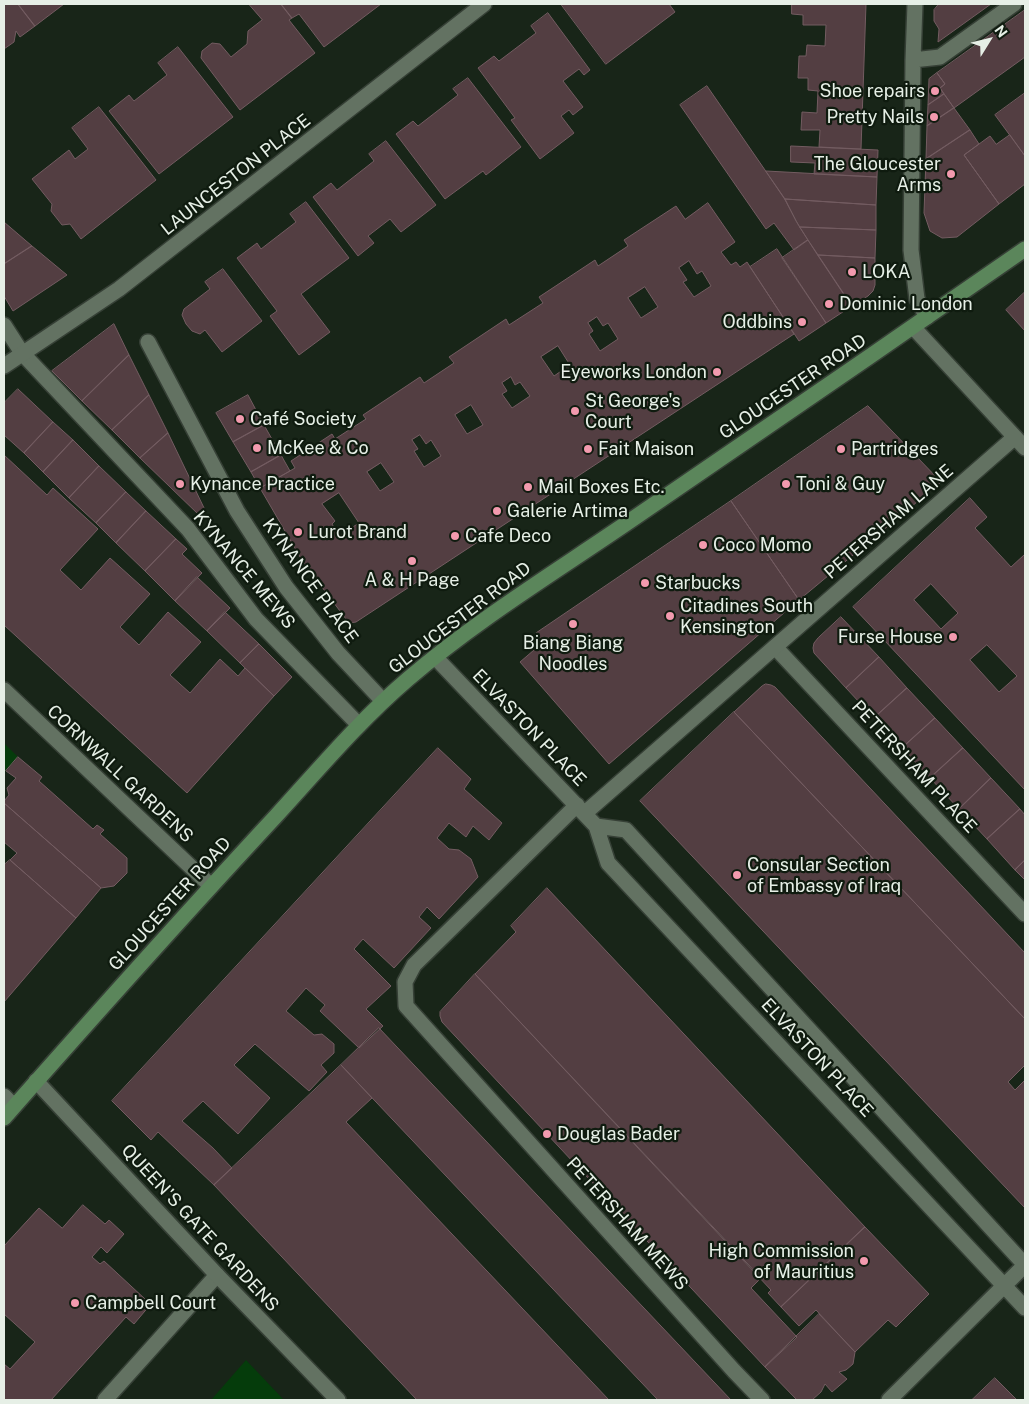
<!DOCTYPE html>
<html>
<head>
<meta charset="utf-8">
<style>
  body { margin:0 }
  #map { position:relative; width:1029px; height:1404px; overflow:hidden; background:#182518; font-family:"Public Sans",sans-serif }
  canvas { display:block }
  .frame { position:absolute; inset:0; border:5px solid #e6efe6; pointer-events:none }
  .north { position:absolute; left:964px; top:15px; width:50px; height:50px; -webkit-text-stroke:4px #0f1b0f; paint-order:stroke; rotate:54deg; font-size:14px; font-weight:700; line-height:20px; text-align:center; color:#e6efe6 }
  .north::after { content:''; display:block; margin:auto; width:18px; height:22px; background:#e6efe6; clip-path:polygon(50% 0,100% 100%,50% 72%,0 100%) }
</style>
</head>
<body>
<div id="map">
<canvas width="1029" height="1404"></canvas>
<div class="frame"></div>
<div class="north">N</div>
</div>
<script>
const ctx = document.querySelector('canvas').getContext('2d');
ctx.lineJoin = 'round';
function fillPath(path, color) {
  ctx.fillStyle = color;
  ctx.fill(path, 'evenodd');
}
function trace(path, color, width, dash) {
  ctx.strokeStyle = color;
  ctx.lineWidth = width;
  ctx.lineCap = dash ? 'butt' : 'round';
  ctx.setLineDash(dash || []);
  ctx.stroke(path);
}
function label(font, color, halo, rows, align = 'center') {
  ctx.font = font + ' "Public Sans",sans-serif';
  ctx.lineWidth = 4.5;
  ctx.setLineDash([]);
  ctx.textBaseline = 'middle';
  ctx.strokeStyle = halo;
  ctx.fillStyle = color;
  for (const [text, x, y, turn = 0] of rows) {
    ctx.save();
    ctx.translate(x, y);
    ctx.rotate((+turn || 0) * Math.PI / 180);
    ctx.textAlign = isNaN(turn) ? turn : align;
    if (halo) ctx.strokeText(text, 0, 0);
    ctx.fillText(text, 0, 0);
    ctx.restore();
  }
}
const green = new Path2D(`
  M4,743L18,757L4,773Z
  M246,1360L284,1400H211Z`);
const building = new Path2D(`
  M4,4H18L35,26L20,37L16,31L14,42L4,49Z
  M18,4H64L35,26Z
  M249,4H281L292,18L289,20L315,53L240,110L201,58L202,51L212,43L220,44L231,57L247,44L248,31L262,20Z
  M281,4H381L324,47L299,14L292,18Z
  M561,4H669L675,12L606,64Z
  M792,4H866L861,149L819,147L820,130H801L802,112L817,113L818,91L808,90V78H798L799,56H806L807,45L825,46L826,25H803V15L792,14Z
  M939,4H991L938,42L939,29L934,21V10Z
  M1025,10V57L954,108L940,88L945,84L937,73Z
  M548,13L590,70L584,75L579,69L563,81L583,107L573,115L569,110L561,116L574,133L540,159L511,120L515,118L478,68L494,56L499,61L536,33L531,26Z
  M178,47L233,117L159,174L109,111L129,95L134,101L167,75L158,63Z
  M937,73L945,84L940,88L944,94L928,105L929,79Z
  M468,78L521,147L486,175L483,171L445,199L396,134L413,121L418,126L458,95L453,89Z
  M707,86L785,199L796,221L808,240L794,250L774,223L766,229L680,105Z
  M1025,93V156L995,115Z
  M944,94L954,108L927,126L928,105Z
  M99,107L156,180L81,239L70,224L62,225L51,211L52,204L32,179L69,150L75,159L88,149L72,128Z
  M954,108L970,130L926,159L927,126Z
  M970,130L979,144L964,155L999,204L957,237L942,238L930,231L924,213L926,159Z
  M1010,135L1025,156V184L999,204L964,155L990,136L996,144Z
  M386,141L436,205L401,232L390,219L368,236L374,243L358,256L313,197L331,183L337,190L374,161L369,154Z
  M791,146L878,150L877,177L814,174L815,163L791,162Z
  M766,171L877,177L876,205L785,199Z
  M785,199L876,205V230L800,227Z
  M306,202L349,258L301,294L330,332L299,355L270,316L277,311L237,258L257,243L261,249L296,222L290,214Z
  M708,203L735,242L721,252L731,265L736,262L740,267L747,262L794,334L356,622L349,623L303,562L260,488L295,468L291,461L332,434L335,439L366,419L363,415L420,377L424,383L454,363L449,357L506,319L509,325L543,303L539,297L595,260L598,266L628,246L624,240L676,206L685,219ZM689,261L697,274L702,271L711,286L694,297L683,282L687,280L679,268ZM645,287L658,307L641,318L628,298ZM597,317L603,326L608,323L618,339L600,351L589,334L593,331L588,323ZM558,346L570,365L554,376L541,357ZM511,377L515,385L520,382L530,396L512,408L502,394L507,391L502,383ZM471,405L483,425L467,434L455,415ZM420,435L426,444L431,440L441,456L424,467L414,451L418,449L412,440ZM381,463L394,482L380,491L367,472ZM339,493L359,523L339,536L332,524L335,521L322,504Z
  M4,222L32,246L4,264Z
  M800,227L876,230L875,258L818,255Z
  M808,240L852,306L826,323L782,258Z
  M32,246L67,275L13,311L4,296V264Z
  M777,249L826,323L799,341L750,267Z
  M818,255L875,258V285L873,291L868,296L852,306Z
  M223,269L262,321L222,352L205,330L200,334L192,331L186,324L182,315L184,309L210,289L205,282Z
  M1025,292V331L1006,310Z
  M114,324L129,355L82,401L52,371Z
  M129,355L149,395L112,430L82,401Z
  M18,389L53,422L24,453L4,435V403Z
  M149,395L168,433L140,458L112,430Z
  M248,395L264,425L233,442L216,413Z
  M868,406L941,482L799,600L731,501Z
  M53,422L73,440L43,472L24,453Z
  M264,425L281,455L251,472L233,442Z
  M168,433L205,510L199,515L140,458Z
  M73,440L99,466L69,498L43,472Z
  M4,455L47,495L53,488L98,529L60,570L81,590L110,558L150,594L120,627L139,645L168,612L201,642L170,675L190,693L220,659L238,676L245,668L274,696L187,793L4,625Z
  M281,455L290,471L260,488L251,472Z
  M99,466L126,492L96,523L69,498Z
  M126,492L146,511L116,543L96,523Z
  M970,498L987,517L975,528L1011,567L1024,555L1025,557V790L853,607ZM931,584L958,613L941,629L914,600ZM987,645L1017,676L999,692L970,660Z
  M731,501L799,600L609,764L520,662L534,650L530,638L536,633Z
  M146,511L176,539L145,571L116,543Z
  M176,539L187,549L182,554L202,573L175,601L145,571Z
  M197,577L230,608L207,631L175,601Z
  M225,612L259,644L240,663L207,631Z
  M841,617L879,657L846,688L814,653L813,648L814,643L818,638Z
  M259,644L292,677L274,696L240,663Z
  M879,657L907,688L874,718L846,688Z
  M766,684L771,685L775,687L1025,953V1019L734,712L762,686Z
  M907,688L935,718L902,748L874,718Z
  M734,712L1025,1019V1065L1008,1082L1015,1090L1025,1080V1208L640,801Z
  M935,718L963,748L930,778L902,748Z
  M438,748L471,779L464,789L502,823L489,840L473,826L466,837L449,823L437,838L449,849L459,850L471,859L478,877L439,919L427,907L419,917L431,928L394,968L363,939L354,949L391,986L366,1009L383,1026L359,1048L320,1011L325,1005L306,988L286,1011L314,1035L322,1034L334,1044V1053L321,1065L327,1072L309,1091L255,1044L234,1065L270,1098L238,1134L203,1101L182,1121L213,1148L232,1168L214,1185L158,1132L151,1140L112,1101Z
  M963,748L991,778L959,809L930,778Z
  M18,757L42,777L39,781L93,829L97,825L104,830L100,834L127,858V873L114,886L101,888L4,803V801L9,795L7,788L16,778L6,771Z
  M991,778L1020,809L987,839L959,809Z
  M4,803L101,888L76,918L10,860L17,853L4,842Z
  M1020,809L1025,815V860L1015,870L987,839Z
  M10,860L76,918L4,1002V865Z
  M1025,860V880L1015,870Z
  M547,888L865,1227L781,1307L768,1293L771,1290L475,974L516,932L511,926Z
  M475,974L761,1278L751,1288L797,1337L765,1367L442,1022L440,1016V1012Z
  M379,1028L731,1400H658L341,1065Z
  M341,1065L372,1098L346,1122L609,1400H417L214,1185Z
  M83,1205L105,1224L109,1220L124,1234L107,1253L101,1247L92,1257L100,1264L104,1261L145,1299L144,1300L150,1305L134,1324L126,1317L51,1400H4V1364L10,1369L35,1342L4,1314V1246L39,1208L62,1228Z
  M865,1227L929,1294L896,1327L888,1320L855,1352L816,1310L799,1326L781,1307Z
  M819,1314L855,1352L853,1364L846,1370L839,1372L847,1379L832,1392L825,1384L821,1392L812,1400H797L765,1367Z
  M995,1378L1017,1400H972Z`);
const lane = new Path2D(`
  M4,325L22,353L188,529L256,619L359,725
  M775,647L1025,914
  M105,1400L217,1275`);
const street = new Path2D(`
  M915,4L913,60L911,250L917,299L927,317
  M913,60L940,57L1014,4
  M913,327L1025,448
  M148,342L237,511L286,587L338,653L383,701
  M4,366L119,289L484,4
  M435,657L596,826L608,863L1025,1308
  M4,690L211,886
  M577,805L414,965L405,982L406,1006L734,1371L762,1400
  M585,813L1015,437
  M596,826L626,830L1025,1265
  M36,1081L217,1275L338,1400
  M4,1096L14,1106
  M889,1400L1025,1265`);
const secondary = new Path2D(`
  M4,1118C94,1016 184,915 276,816C319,769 360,720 408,679C480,617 562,568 640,514C769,426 897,338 1025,249`);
const markers = [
  [935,91,5,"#f29aae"],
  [934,117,5,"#f29aae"],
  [951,174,5,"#f29aae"],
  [852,272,5,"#f29aae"],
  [829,304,5,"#f29aae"],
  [802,322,5,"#f29aae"],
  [717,372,5,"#f29aae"],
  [575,411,5,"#f29aae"],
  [240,419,5,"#f29aae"],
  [257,448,5,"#f29aae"],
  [588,449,5,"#f29aae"],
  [841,449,5,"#f29aae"],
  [180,484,5,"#f29aae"],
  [786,484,5,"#f29aae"],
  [528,487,5,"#f29aae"],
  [497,511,5,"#f29aae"],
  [298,532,5,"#f29aae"],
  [455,536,5,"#f29aae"],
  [703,545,5,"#f29aae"],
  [412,561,5,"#f29aae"],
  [645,583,5,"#f29aae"],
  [670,616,5,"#f29aae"],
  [573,624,5,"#f29aae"],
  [953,637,5,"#f29aae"],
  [737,875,5,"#f29aae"],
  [547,1134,5,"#f29aae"],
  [864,1261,5,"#f29aae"],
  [75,1303,5,"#f29aae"]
];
const poiNames = [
  ["Shoe repairs",925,91,"right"],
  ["Pretty Nails",924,117,"right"],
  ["The Gloucester",941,164,"right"],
  ["Arms",941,185,"right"],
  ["LOKA",862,272],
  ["Dominic London",839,304],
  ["Oddbins",792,322,"right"],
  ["Eyeworks London",707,372,"right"],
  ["St George's",585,401],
  ["Court",585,422],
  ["Café Society",250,419],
  ["McKee & Co",267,448],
  ["Fait Maison",598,449],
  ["Partridges",851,449],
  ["Kynance Practice",190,484],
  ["Toni & Guy",796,484],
  ["Mail Boxes Etc.",538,487],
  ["Galerie Artima",507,511],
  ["Lurot Brand",308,532],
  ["Cafe Deco",465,536],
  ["Coco Momo",713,545],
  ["A & H Page",412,580,"center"],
  ["Starbucks",655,583],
  ["Citadines South",680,606],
  ["Kensington",680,627],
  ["Furse House",943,637,"right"],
  ["Biang Biang",573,643,"center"],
  ["Noodles",573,664,"center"],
  ["Consular Section",747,865],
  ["of Embassy of Iraq",747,886],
  ["Douglas Bader",557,1134],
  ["High Commission",854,1251,"right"],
  ["of Mauritius",854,1272,"right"],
  ["Campbell Court",85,1303]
];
const streetNames = [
  ["LAUNCESTON PLACE",236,175,-38],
  ["GLOUCESTER ROAD",793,387,-34],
  ["PETERSHAM LANE",889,522,-41],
  ["KYNANCE MEWS",244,570,50],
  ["KYNANCE PLACE",310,581,54],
  ["GLOUCESTER ROAD",460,618,-37],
  ["ELVASTON PLACE",529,728,46],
  ["PETERSHAM PLACE",914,767,47],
  ["CORNWALL GARDENS",120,774,43],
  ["GLOUCESTER ROAD",170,904,-48],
  ["ELVASTON PLACE",817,1058,47],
  ["PETERSHAM MEWS",627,1224,48],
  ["QUEEN'S GATE GARDENS",200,1228,47]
];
fillPath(green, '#053c0b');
fillPath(building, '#533e42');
trace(building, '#735c61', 1);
trace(lane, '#364036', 18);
trace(street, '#364036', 18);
trace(secondary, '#364036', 18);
trace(lane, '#637262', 15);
trace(street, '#637262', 15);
trace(secondary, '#5b865b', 15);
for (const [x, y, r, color] of markers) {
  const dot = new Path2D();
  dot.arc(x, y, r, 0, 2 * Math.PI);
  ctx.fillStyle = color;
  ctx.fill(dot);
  trace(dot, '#0f1b0f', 2);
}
label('18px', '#e6efe6', '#0f1b0f', poiNames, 'left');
label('18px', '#e6efe6', '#0f1b0f', streetNames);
</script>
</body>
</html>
